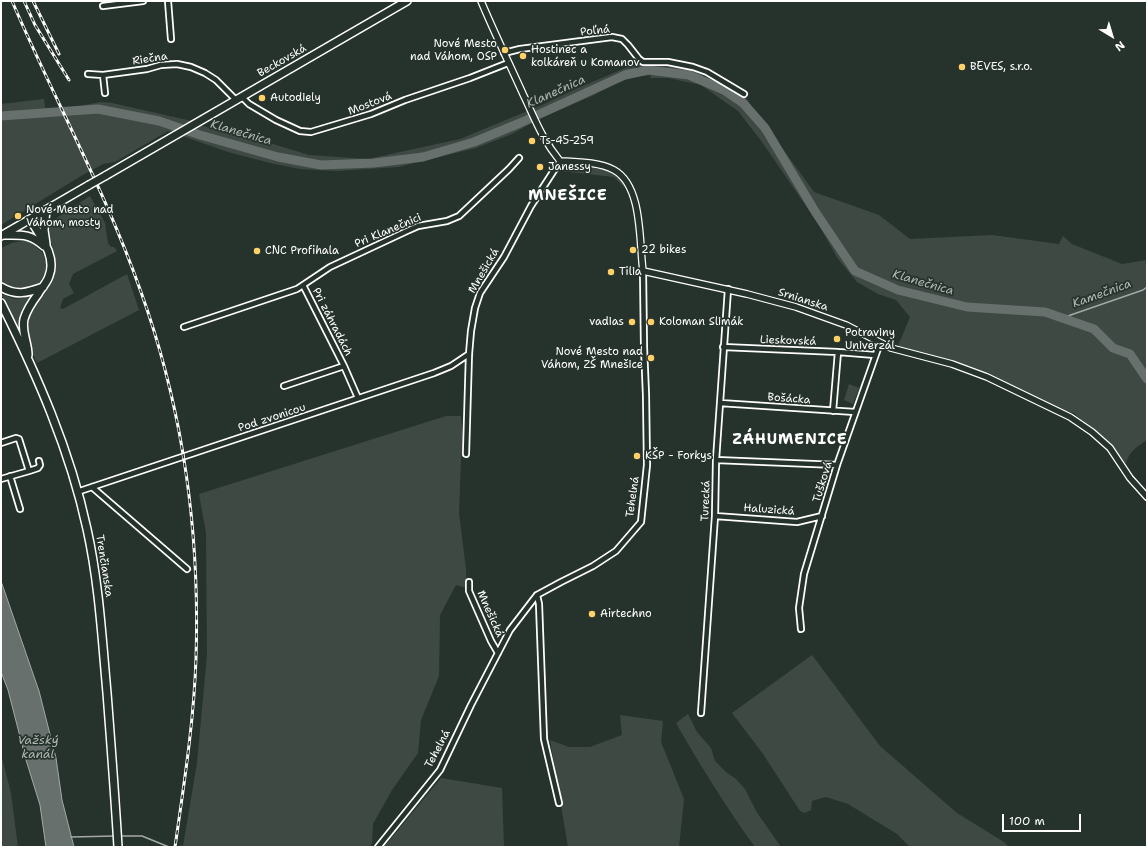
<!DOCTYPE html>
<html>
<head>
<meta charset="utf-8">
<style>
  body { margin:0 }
  #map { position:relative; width:1148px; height:848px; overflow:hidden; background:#26332d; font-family:"Shantell Sans",sans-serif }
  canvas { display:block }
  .frame { position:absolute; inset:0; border:2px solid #fff; pointer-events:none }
  .north { position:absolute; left:1092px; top:16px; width:40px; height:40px; -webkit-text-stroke:3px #26332d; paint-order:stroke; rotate:142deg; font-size:11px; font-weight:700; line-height:16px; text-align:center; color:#fff }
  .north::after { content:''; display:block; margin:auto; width:14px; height:18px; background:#fff; clip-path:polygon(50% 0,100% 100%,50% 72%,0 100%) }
  .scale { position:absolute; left:1002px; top:814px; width:79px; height:18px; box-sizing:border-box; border:2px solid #fff; border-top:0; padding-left:5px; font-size:12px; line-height:14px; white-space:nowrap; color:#fff; -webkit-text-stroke:3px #26332d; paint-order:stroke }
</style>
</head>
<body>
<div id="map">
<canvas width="1148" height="848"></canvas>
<div class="frame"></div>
<div class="north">N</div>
<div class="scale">100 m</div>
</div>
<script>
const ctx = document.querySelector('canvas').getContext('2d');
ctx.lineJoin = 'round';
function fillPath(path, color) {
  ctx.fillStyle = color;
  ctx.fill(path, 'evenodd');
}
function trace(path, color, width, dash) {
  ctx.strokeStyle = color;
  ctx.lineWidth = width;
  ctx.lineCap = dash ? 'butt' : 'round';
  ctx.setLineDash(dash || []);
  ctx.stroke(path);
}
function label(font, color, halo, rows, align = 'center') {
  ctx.font = font + ' "Shantell Sans",sans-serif';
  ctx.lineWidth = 3.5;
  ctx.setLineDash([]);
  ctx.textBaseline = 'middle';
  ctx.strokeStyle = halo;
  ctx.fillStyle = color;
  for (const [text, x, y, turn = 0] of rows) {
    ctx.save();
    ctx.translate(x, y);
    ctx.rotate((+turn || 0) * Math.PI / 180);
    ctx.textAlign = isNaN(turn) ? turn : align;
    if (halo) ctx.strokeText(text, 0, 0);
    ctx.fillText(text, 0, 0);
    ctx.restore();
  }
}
const green = new Path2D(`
  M643,58L670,59L746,98L814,192L879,215L910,239L992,235L1059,244L1063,236L1072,244L1122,264L1147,260V440C1138,446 1128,452 1126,464C1116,450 1105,438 1091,427C1084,421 1080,420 1074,413L1059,409L1018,388L950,360L898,346L910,317L896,300L878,294L857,282L838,259L817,222L762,142L738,111L701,85L668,78H650L651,75L626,78L592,96L541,118L512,134L476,148L398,167L337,171L300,169L270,163L228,152L168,131L115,162L103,164L81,176L1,225V104L44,99L45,108L74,107L101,102L112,103L196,122L202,126L240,134L309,155L368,159L460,139L542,105L578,88L635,64Z
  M570,165C590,166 617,167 625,188L614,177L560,171L557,172V169L562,166Z
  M90,196L105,223L108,243L111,247H114L117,251L73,274L69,284L74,293L63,299L60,308L63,309L127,274L139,310L37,363C33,355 23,330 25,322C27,313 32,304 38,298C44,290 53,282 55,272C60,256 41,231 55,219Z
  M28,240L43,253L46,264L45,273L39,283L25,290L12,289L1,282V248L12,243Z
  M1,294L15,299L31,297L20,315L18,327Z
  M849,384L859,388L853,404L844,400Z
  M446,416H461L463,437L461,460L459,513L466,569V588L456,585L440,615L439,676L421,720L418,753L392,790L373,824L372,843L370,847H180V845L183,846L197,763L207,655L206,533L199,494Z
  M812,655L880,746L957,813L1004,842L1009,847H910L897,834L848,804L826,797L812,801L811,810L805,813L800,811L763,754L732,713Z
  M688,714L697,732L711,748L715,761L726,772L736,779L745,789L756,811L781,847H755C726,807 700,765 676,723Z
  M620,715L663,721L661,742L684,799L679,847H568L550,740L569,747H590L622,735Z
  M1,754L11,793L18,847H1Z
  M441,778L502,788L504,847H384Z`);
const water = new Path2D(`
  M1,581L39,691L56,758L62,800L74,847H46L40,805L26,760L8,690L1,672Z`);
const stream = new Path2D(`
  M1062,318L1143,290L1147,287
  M119,836H142L169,847
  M71,837L115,836`);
const river = new Path2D(`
  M1,116L98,109L159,121L200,135L278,157L321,165L374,163L423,157L474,142L520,123L625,75L648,70L689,75L724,90L743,103L765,128L816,213L855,271L898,290L967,307L1045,312L1094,329L1113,348L1130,354L1147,379`);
const minor = new Path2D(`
  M168,1L171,39
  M103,6L143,1
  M504,53L520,49L612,37L622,39L628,45L639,59L643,62H668L693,67L707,72L744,94
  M88,74L103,75
  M105,93L103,75L147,69L161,65L177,64L191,67L205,73L216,80L236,100
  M242,97L249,104L276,120L300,131L311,132L371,114L405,100L470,78L508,63
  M303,285L344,366L358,398
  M184,327L297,289L330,267L407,231L418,226L447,221L459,216L509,169L519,158
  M723,347L838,352L875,355
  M284,386L344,366
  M720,403L855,412
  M833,411L838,352
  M1,443L16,438L19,439L29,471L1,479
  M466,454L469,354L471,331L475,308L480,293L504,257L531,206L560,161
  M716,460L837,465
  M29,471L38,468L40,465L39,461
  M10,476L20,509
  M92,487L187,569
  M77,492C196,452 315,413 434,373L451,366L469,354
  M715,516L797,522L822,516
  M469,582V591L491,641L498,653
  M537,595L539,604L544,739L559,803
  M801,629L799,608L804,574L837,465L880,343
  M701,713L715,516L716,460L728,289
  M378,847L440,770L471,705L498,653L510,630L533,600L537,595L561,582L593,566L616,551L641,522L647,465L646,395L644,347L643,271`);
const tertiary = new Path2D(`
  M481,1C494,32 509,63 523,94C535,119 542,139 560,161C578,162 599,162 614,170C643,186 639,242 643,271L747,294L796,307L846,325L891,348L952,364L987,377L1070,417L1092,432L1110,448L1130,478L1147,497`);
const primary = new Path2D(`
  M105,176L407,1
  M46,210L44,230L46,244
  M3,235C21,235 29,233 44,246
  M1,236L89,185
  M1,287C16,296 27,293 43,287
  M1,303C37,375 70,450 87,529C99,583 102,638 107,693C111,745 115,796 118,847
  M28,355C28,342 21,332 24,319C27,309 32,302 38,294C41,288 47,283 49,276C57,256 40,236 30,219`);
const rail = new Path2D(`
  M12,1C54,99 106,192 141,292C183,409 200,534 196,658C194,721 184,784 175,847
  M24,1L35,25L69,80
  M33,1L59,54`);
const primaryBridge = new Path2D(`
  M89,185L105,176`);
const markers = [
  [505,50,4,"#ffd166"],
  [523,56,4,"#ffd166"],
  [962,67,4,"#ffd166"],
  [262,98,4,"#ffd166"],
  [532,141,4,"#ffd166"],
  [540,167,4,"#ffd166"],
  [18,216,4,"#ffd166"],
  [633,250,4,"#ffd166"],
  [257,251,4,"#ffd166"],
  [611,272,4,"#ffd166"],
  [632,322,4,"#ffd166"],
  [651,322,4,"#ffd166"],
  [837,339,4,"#ffd166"],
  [651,358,4,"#ffd166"],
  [637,456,4,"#ffd166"],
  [592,614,4,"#ffd166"]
];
const streetNames = [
  ["Poľná",595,31,-6],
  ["Riečna",150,59,-9],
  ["Beckovská",282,61,-30],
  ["Mostová",370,104,-21],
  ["Pri Klanečnici",388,231,-23],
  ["Mnešická",484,271,-60],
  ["Srnianska",803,300,18],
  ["Pri záhradách",332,322,63],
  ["Lieskovská",788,341,2],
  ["Bošácka",789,399,4],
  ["Pod zvonicou",272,418,-18],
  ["Tušková",823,482,-73],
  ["Tehelná",633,497,-82],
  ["Turecká",706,501,-88],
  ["Haluzická",769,510,4],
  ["Trenčianska",104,566,81],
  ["Mnešická",490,614,66],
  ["Tehelná",438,749,-62]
];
const poiNames = [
  ["Nové Mesto",497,44,"right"],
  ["nad Váhom, OSP",497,57,"right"],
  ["Hostinec a",531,50],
  ["kolkáreň u Komanov",531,63],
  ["BEVES, s.r.o.",970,67],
  ["Autodiely",270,98],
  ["Ts-45-259",540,141],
  ["Janessy",548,167],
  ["Nové Mesto nad",26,210],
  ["Váhom, mosty",26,223],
  ["22 bikes",641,250],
  ["CNC Profihala",265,251],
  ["Tilia",619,272],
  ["vadias",624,322,"right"],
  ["Koloman Slimák",659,322],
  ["Potraviny",845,333],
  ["Univerzál",845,346],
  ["Nové Mesto nad",643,352,"right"],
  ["Váhom, ZŠ Mnešice",643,365,"right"],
  ["KŠP - Forkys",645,456],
  ["Airtechno",600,614]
];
const waterNames = [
  ["Klanečnica",556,92,-24],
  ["Klanečnica",241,133,16],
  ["Klanečnica",923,283,16],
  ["Kamečnica",1102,294,-20],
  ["Važský",38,741],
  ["kanál",38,755]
];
const districtNames = [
  ["MNEŠICE",568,196],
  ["ZÁHUMENICE",790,440]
];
fillPath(green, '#3e4944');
fillPath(water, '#67706c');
trace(water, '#a4a9a7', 1);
trace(stream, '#a4a9a7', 1.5);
trace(river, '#67706c', 9);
trace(minor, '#fff', 8);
trace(tertiary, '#fff', 8);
trace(primary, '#fff', 10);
trace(minor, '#26332d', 4.5);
trace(tertiary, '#26332d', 5.5);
trace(primary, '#26332d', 7);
trace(rail, '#fff', 3);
trace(rail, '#26332d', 1.5, [4.5]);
trace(primaryBridge, '#fff', 10, []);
trace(primaryBridge, '#26332d', 7);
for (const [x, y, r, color] of markers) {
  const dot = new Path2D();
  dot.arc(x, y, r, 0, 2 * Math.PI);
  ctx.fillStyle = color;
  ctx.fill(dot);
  trace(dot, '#26332d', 1.5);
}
label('11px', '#fff', '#26332d', streetNames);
label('11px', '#fff', '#26332d', poiNames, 'left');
label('italic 12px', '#b3b8b6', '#26332d', waterNames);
ctx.letterSpacing = '1px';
label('bold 15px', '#fff', '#26332d', districtNames);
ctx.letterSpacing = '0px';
</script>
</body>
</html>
